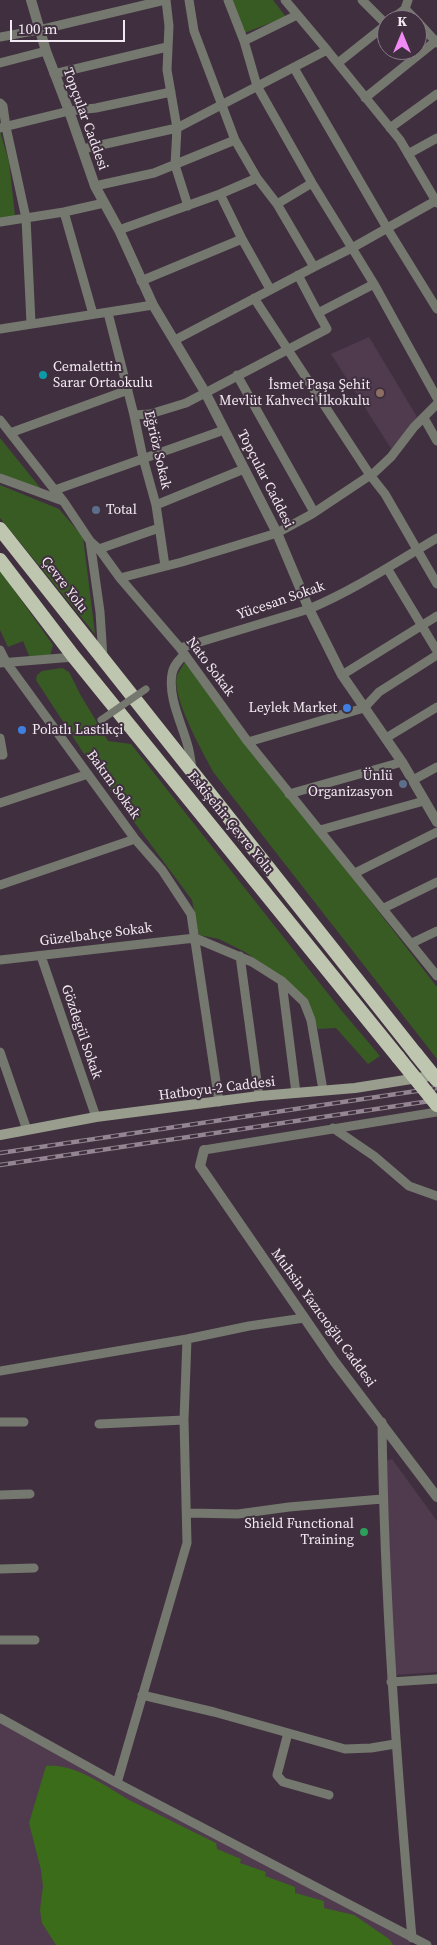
<!DOCTYPE html>
<html>
<head>
<meta charset="utf-8">
<style>
  body { margin:0 }
  #map { position:relative; width:437px; height:1945px; overflow:hidden; background:#40303f; font-family:"Source Serif 4",serif }
  canvas { display:block }
  .north { position:absolute; left:377px; top:10px; width:50px; height:50px; box-sizing:border-box; background:#40303f; border:1px solid #887a87; border-radius:50%; rotate:0deg; font-size:14px; font-weight:700; line-height:20px; text-align:center; color:#f3e9f2 }
  .north::after { content:''; display:block; margin:auto; width:18px; height:22px; background:#f18af4; clip-path:polygon(50% 0,100% 100%,50% 72%,0 100%) }
  .scale { position:absolute; left:10px; top:20px; width:115px; height:22px; box-sizing:border-box; border:2px solid #f3e9f2; border-top:0; padding-left:6px; font-size:15px; line-height:18px; white-space:nowrap; color:#f3e9f2; -webkit-text-stroke:4px #40303f; paint-order:stroke }
</style>
</head>
<body>
<div id="map">
<canvas width="437" height="1945"></canvas>
<div class="north">K</div>
<div class="scale">100 m</div>
</div>
<script>
const ctx = document.querySelector('canvas').getContext('2d');
ctx.lineJoin = 'round';
function fillPath(path, color) {
  ctx.fillStyle = color;
  ctx.fill(path, 'evenodd');
}
function trace(path, color, width, dash) {
  ctx.strokeStyle = color;
  ctx.lineWidth = width;
  ctx.lineCap = dash ? 'butt' : 'round';
  ctx.setLineDash(dash || []);
  ctx.stroke(path);
}
function label(font, color, halo, rows, align = 'center') {
  ctx.font = font + ' "Source Serif 4",serif';
  ctx.lineWidth = 4;
  ctx.setLineDash([]);
  ctx.textBaseline = 'middle';
  ctx.strokeStyle = halo;
  ctx.fillStyle = color;
  for (const [text, x, y, turn = 0] of rows) {
    ctx.save();
    ctx.translate(x, y);
    ctx.rotate((+turn || 0) * Math.PI / 180);
    ctx.textAlign = isNaN(turn) ? turn : align;
    if (halo) ctx.strokeText(text, 0, 0);
    ctx.fillText(text, 0, 0);
    ctx.restore();
  }
}
const built = new Path2D(`
  M369,337L417,417L392,450L331,354Z
  M392,1459L437,1521V1672L394,1675L386,1461Z
  M0,1719L409,1941L410,1945H0Z`);
const green = new Path2D(`
  M231,0H273L286,17L244,33Z
  M0,131L9,162L15,216L0,218Z
  M0,438L42,490L40,491L0,473Z
  M0,485L59,509L83,537L95,634L0,518Z
  M0,570L53,645L50,656L30,658L23,641L8,647L0,630Z
  M185,662L437,987V1059L214,773C204,755 171,696 177,676C179,671 182,667 185,662Z
  M62,668L69,672L80,694L108,741L131,744L341,1010L380,1056L368,1064L336,1028L318,1029L306,1000L287,980L245,952L219,939L199,935L192,900L88,760L36,680L37,675L42,671Z`);
const forest = new Path2D(`
  M46,1766C77,1763 107,1788 133,1802C161,1816 188,1829 216,1843L217,1849L241,1859L240,1863L266,1872L265,1876L295,1887V1893L324,1901V1908L354,1915L389,1939L393,1945H56L42,1923L40,1910L43,1886L41,1870L29,1823Z`);
const minor = new Path2D(`
  M166,0L169,26L167,70L177,128L175,165L188,206
  M228,0L244,41L257,86L312,183L352,248L314,267
  M285,0L327,50
  M362,0L386,24
  M408,0L405,9L416,20
  M391,20L405,9
  M417,21L437,43
  M0,37L39,30L165,0
  M244,41L297,15
  M0,63L46,51
  M338,63L387,24
  M294,68L387,228L437,309
  M54,74L167,47
  M365,98L437,40
  M0,103L3,106L6,127L26,218L31,323
  M0,128L69,111L96,108L171,92
  M390,128L437,94
  M83,149L177,128L327,50L400,140L437,203
  M408,154L437,138
  M95,186L154,173L235,140
  M220,194L257,178
  M277,204L312,183
  M64,212L93,314
  M0,222L64,212L104,203
  M119,230L220,194L242,239
  M298,275L318,313
  M141,281L242,239L270,289
  M374,284L437,398
  M254,298L370,475L385,494L437,584
  M108,313L134,415L143,458L156,505L165,566
  M0,329L153,305
  M175,340L314,267L277,204L257,178L235,140L194,31L189,0
  M237,375L314,512
  M134,415L150,414L186,403L327,329L318,313L374,284L352,248L437,200
  M424,418L437,441
  M0,420L64,502L90,541L99,549L120,578L180,648L248,742L437,976
  M10,433L128,390
  M0,478L63,501
  M55,490L224,430
  M156,505L244,469
  M90,541L100,612L103,658
  M99,549L159,528
  M387,568L437,651
  M120,578L182,562L277,533L312,514L375,472L391,457L414,427L437,404
  M180,648L309,609C354,590 395,563 437,538
  M0,650L6,662L135,839L162,870L191,914L219,1102
  M184,655C179,660 173,666 172,674C168,697 181,722 187,743C190,752 191,761 192,770
  M0,663L74,657
  M342,675L437,616
  M0,738L3,755H0
  M386,738L437,707
  M248,742L364,708L379,692L437,655
  M413,780L437,767
  M289,794L402,762
  M0,803L88,774
  M320,830L424,801
  M355,873L437,832
  M0,885L135,839
  M384,908L437,882
  M412,943L437,931
  M41,956L96,1117
  M240,956L259,1096
  M0,960L195,938L252,962L282,981L304,1002L311,1020L323,1090
  M282,982L296,1093
  M0,1052L27,1130
  M333,1128L374,1156L409,1186L437,1196
  M204,1150L437,1112
  M0,1371L187,1339L249,1326L304,1318
  M0,1422H24
  M382,1422C384,1595 397,1766 412,1938
  M99,1424L184,1420
  M0,1495L30,1494
  M188,1513L238,1514L289,1507L382,1499
  M0,1569L34,1568
  M0,1640H35
  M391,1682L437,1679
  M142,1695L214,1712L345,1749L371,1748L395,1744
  M0,1718L117,1783L427,1945
  M288,1733L277,1775L283,1782L329,1795
  M117,1783L187,1543L184,1420L187,1339`);
const tertiary = new Path2D(`
  M31,0L46,51L69,111L95,186L119,230L153,305L205,392L277,533L309,609L342,675L402,762L437,822
  M204,1150L200,1166L334,1361L437,1497`);
const secondary = new Path2D(`
  M0,1135L96,1117L259,1096L355,1088L437,1075`);
const trunk = new Path2D(`
  M0,529L416,1054
  M0,560L74,657L398,1057`);
const rail = new Path2D(`
  M0,1153L437,1088
  M0,1165L437,1100`);
const pedestrianBridge = new Path2D(`
  M101,720L146,689`);
const trunkBridge = new Path2D(`
  M416,1054L437,1080
  M398,1057L437,1105`);
const markers = [
  [43,375,5,"#0f9aa8"],
  [380,393,5,"#8d6e63"],
  [96,510,5,"#5c6f8a"],
  [347,708,5,"#3f7fe0"],
  [22,730,5,"#3f7fe0"],
  [403,784,5,"#5c6f8a"],
  [364,1532,5,"#2e9e5b"]
];
const streetNames = [
  ["Topçular Caddesi",85,119,70],
  ["Eğriöz Sokak",157,450,77],
  ["Topçular Caddesi",265,479,63],
  ["Çevre Yolu",64,585,52],
  ["Yücesan Sokak",281,601,-19],
  ["Nato Sokak",210,667,53],
  ["Bakım Sokak",113,785,54],
  ["Eskişehir Çevre Yolu",230,823,51],
  ["Güzelbahçe Sokak",96,935,-7],
  ["Gözdegül Sokak",81,1032,71],
  ["Hatboyu-2 Caddesi",217,1089,-7],
  ["Muhsin Yazıcıoğlu Caddesi",323,1318,54]
];
const poiNames = [
  ["Cemalettin",53,367,"left"],
  ["Sarar Ortaokulu",53,383,"left"],
  ["İsmet Paşa Şehit",370,385],
  ["Mevlüt Kahveci İlkokulu",370,401],
  ["Total",106,510,"left"],
  ["Leylek Market",337,708],
  ["Polatlı Lastikçi",32,730,"left"],
  ["Ünlü",393,776],
  ["Organizasyon",393,792],
  ["Shield Functional",354,1524],
  ["Training",354,1540]
];
fillPath(built, '#4f3b4d');
fillPath(green, '#385b23');
fillPath(forest, '#3b6c1a');
trace(minor, '#75786e', 9);
trace(tertiary, '#75786e', 10);
trace(secondary, '#989d8d', 10);
trace(trunk, '#bfc6b0', 14);
trace(rail, '#938592', 4.5);
trace(rail, '#40303f', 2.5, [8]);
trace(pedestrianBridge, '#75786e', 7);
trace(trunkBridge, '#bfc6b0', 14);
for (const [x, y, r, color] of markers) {
  const dot = new Path2D();
  dot.arc(x, y, r, 0, 2 * Math.PI);
  ctx.fillStyle = color;
  ctx.fill(dot);
  trace(dot, '#40303f', 2);
}
label('14px', '#f3e9f2', '#40303f', streetNames);
label('14px', '#f3e9f2', '#40303f', poiNames, 'right');
</script>
</body>
</html>
